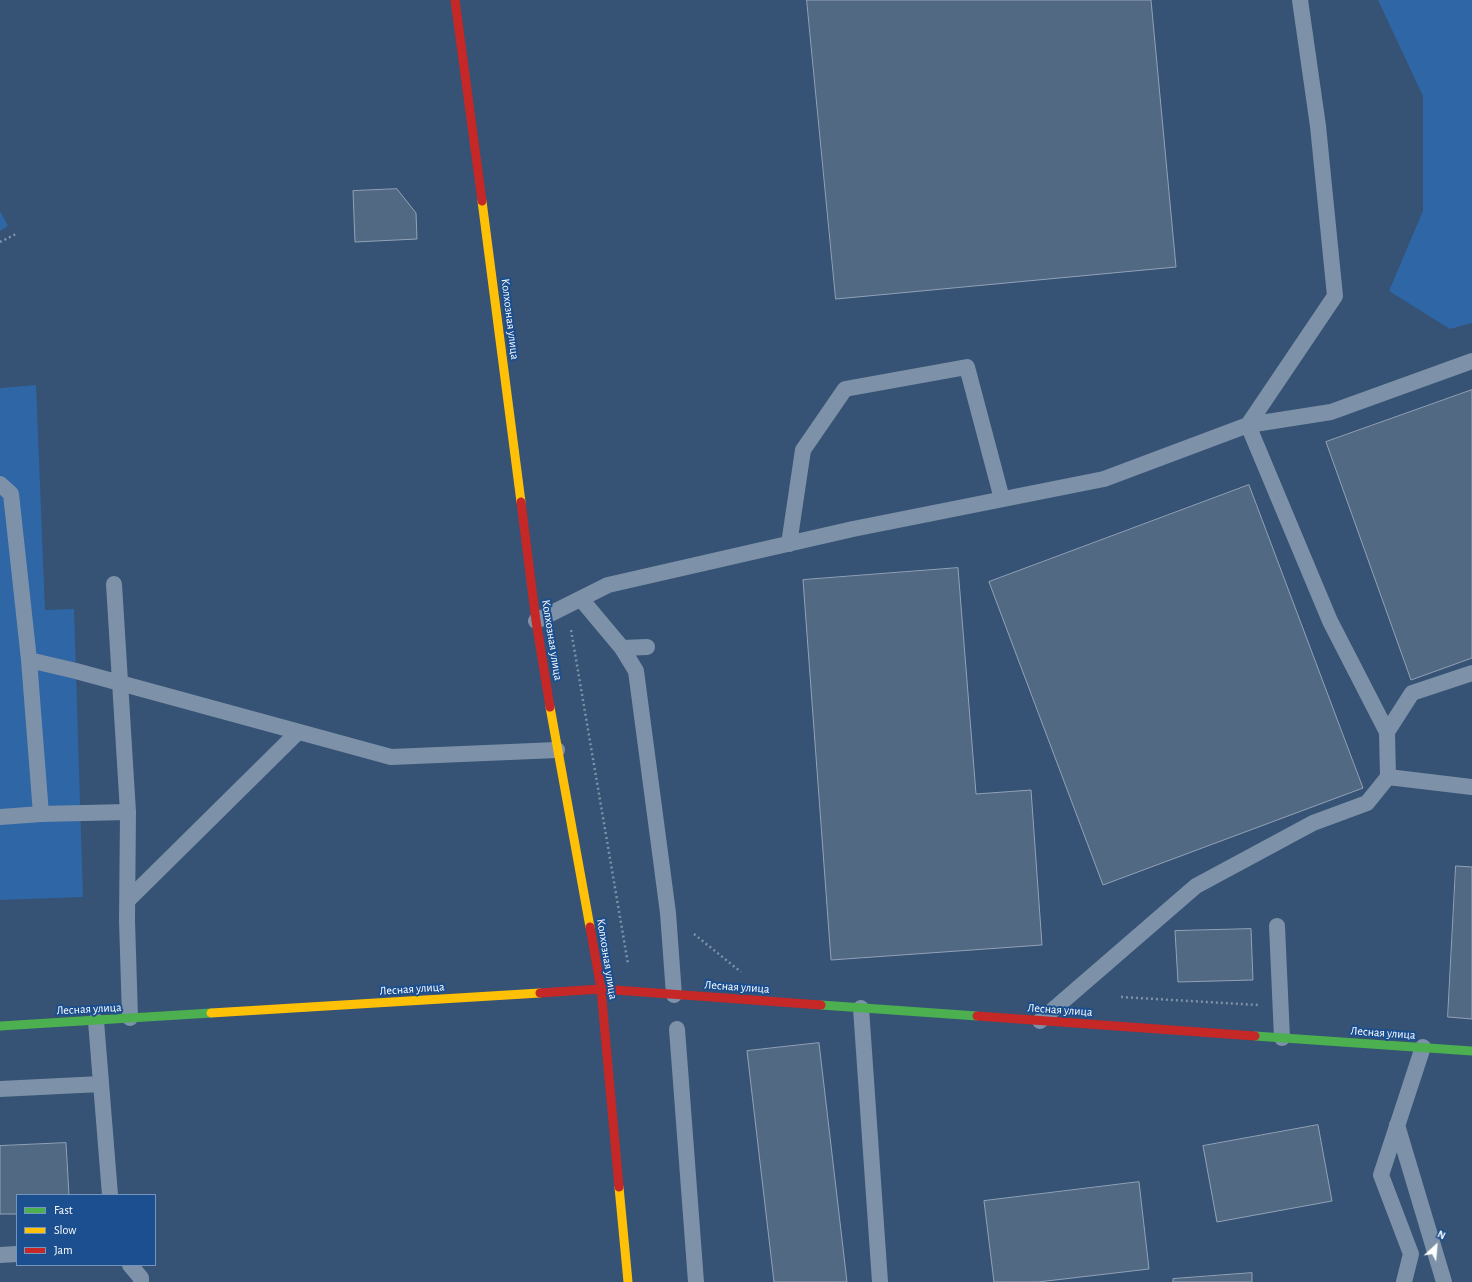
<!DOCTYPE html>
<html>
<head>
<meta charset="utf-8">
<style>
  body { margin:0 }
  #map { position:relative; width:1472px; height:1282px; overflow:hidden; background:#365274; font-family:"Alegreya Sans",sans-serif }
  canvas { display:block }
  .legend { position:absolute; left:16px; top:1194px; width:140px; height:72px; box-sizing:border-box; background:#1b4f8f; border:1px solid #7695bc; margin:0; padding:5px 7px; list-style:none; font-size:12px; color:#fff }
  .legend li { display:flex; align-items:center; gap:8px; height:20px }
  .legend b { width:20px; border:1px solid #7695bc }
  .north { position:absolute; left:1416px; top:1226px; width:40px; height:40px; -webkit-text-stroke:3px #1b4f8f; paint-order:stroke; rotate:26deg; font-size:11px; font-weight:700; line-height:16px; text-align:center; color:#fff }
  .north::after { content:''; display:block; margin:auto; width:14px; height:18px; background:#fff; clip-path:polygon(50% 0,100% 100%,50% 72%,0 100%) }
</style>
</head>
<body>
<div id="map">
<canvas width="1472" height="1282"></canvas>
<ul class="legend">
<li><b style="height:5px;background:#4caf50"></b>Fast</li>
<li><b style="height:5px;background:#ffc107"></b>Slow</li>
<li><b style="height:5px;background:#c62828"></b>Jam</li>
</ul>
<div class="north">N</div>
</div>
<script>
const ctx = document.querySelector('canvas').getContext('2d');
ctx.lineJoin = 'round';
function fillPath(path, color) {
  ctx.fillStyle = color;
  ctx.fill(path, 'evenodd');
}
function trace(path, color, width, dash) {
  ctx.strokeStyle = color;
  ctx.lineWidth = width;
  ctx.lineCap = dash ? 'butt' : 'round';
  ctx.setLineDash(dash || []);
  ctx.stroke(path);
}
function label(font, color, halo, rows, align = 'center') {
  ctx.font = font + ' "Alegreya Sans",sans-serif';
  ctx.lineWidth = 4;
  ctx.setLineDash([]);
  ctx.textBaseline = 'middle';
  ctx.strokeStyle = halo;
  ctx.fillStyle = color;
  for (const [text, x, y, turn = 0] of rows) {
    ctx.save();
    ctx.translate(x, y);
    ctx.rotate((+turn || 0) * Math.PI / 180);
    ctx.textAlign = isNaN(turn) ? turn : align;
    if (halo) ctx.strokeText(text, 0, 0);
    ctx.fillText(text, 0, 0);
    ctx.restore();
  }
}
const green = new Path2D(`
  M1378,0H1472V323L1450,329L1389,291L1423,211V96Z
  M0,211L8,226L0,231Z
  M36,385L45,610L74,609L83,897L0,900V388Z`);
const building = new Path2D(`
  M807,0H1151L1176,267L836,299Z
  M397,189L416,213L417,239L355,242L353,191Z
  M1472,390V658L1411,680L1326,442Z
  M1249,485L1363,788L1103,885L989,582Z
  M958,568L976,794L1031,790L1042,945L831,960L803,580Z
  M1456,866L1472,867V1019L1448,1017Z
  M1251,929L1253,980L1178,982L1175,931Z
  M819,1043L847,1282H774L747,1051Z
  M1318,1125L1332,1201L1217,1222L1203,1146Z
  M66,1143L69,1195H17V1214H0V1146Z
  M1139,1182L1149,1269L1038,1282H994L984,1201Z
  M1252,1273V1282H1173V1279Z`);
const path = new Path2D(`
  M0,242L16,234
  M571,630L628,964
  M694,934L741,972
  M1121,997L1258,1005`);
const lane = new Path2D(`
  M1248,425L1335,296L1318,126L1300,0
  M0,484L11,494L29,660
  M789,544L803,450L845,389L967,367L1002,499
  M114,584L128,812L127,920L130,1018
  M581,599L622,648L636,671L668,913L674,995
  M536,621L608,585L853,529L1104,479L1248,425L1331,412L1472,361
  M622,648L647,647
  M1387,732L1412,693L1472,673
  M1388,777L1472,787
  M128,812L41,814L29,660L76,671L391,757L557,750
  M0,817L41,814
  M128,900L298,732
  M1277,926L1282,1038
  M861,1008L880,1282
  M96,1021L110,1195
  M1040,1021L1196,886L1313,823L1367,803L1388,777L1387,732L1330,621L1248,425
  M677,1029L696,1282
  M0,1089L101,1084
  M1397,1125L1444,1282
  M0,1255L17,1254
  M130,1265L141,1278V1282
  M1404,1282L1411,1254L1381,1175L1423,1047`);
const fast = new Path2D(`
  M821,1005L977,1016
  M0,1026L211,1013
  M1255,1036L1472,1051`);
const slow = new Path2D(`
  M482,201L521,502
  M550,707L590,927
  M211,1013L540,993
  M619,1187L628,1282`);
const jam = new Path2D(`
  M455,0L482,201
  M521,502L536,621L550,707
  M590,927L601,989L619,1187
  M540,993L601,989L821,1005
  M977,1016L1255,1036`);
const streetNames = [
  ["Колхозная улица",510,319,83],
  ["Колхозная улица",552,640,81],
  ["Колхозная улица",607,959,81],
  ["Лесная улица",737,987,4],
  ["Лесная улица",412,989,-4],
  ["Лесная улица",89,1009,-3],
  ["Лесная улица",1060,1010,4],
  ["Лесная улица",1383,1033,4]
];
fillPath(green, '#2f66a5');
fillPath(building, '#526984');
trace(building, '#92a2b6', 1);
trace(path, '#7d92a8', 2.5, [2, 3]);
trace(lane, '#7d92a8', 16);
trace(fast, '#4caf50', 9);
trace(slow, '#ffc107', 9);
trace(jam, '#c62828', 9);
label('12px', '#fff', '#1b4f8f', streetNames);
</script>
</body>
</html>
